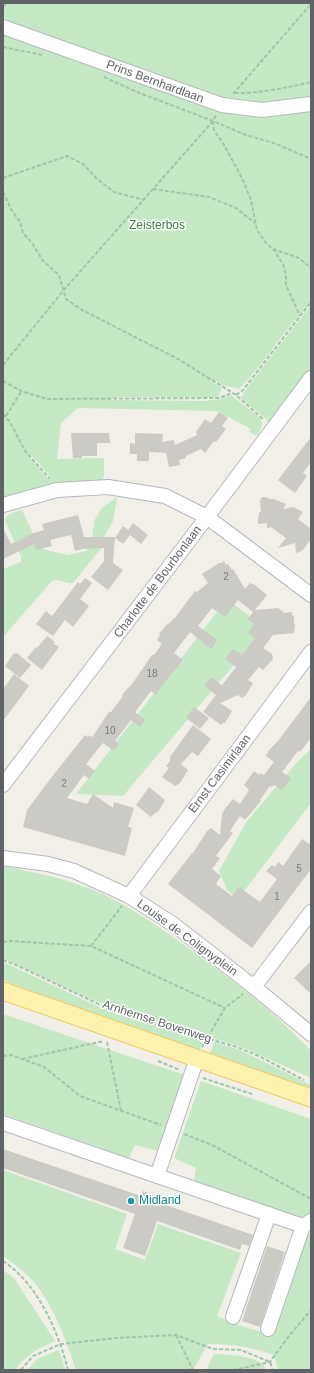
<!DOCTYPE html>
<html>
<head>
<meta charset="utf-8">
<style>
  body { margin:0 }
  #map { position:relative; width:314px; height:1373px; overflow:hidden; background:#f1efe8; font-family:Arial,sans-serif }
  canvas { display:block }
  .frame { position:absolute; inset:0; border:4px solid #5f6368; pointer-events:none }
</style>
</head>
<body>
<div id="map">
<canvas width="314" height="1373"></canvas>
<div class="frame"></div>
</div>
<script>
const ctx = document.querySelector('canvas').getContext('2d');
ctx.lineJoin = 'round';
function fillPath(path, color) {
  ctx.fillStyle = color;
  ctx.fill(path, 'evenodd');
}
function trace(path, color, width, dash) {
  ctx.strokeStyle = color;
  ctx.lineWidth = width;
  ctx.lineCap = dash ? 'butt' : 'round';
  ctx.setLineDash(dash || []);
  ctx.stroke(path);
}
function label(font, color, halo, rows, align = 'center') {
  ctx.font = font + ' Arial,sans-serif';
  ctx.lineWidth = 3;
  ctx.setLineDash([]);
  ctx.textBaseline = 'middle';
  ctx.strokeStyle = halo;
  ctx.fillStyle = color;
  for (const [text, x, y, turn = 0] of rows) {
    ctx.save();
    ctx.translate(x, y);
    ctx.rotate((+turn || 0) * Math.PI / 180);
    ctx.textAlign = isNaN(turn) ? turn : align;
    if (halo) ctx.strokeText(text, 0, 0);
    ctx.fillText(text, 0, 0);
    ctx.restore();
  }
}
const green = new Path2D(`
  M3,3H311V303C284,328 266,362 239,389L222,385L214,380L210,381L222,388L218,397H120L105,400L204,401L220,399L231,395L260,418C264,425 261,429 257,436L249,432L251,429L217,411L78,408L61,423L57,459L104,458V476L101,483L3,502ZM29,454L38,462L52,479L49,480L27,455Z
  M311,305V370L268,426L267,420L241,398L246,389Z
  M117,497L113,521L104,537L103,546L73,583C64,584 62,578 52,581L3,637V569L21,562V556L5,521L7,516L14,512L22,510L35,538L41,548L49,551L68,555L86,551L92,541L94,521L102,508Z
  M227,599L265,628L123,796L76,794Z
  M311,749V803L238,899L227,890L219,871L247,821L300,759Z
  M3,865C17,870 30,871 45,875C60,878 76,884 91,889C124,902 151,922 180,942C226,975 272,1009 311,1051V1078L242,1047L114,1008L86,997L3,958Z
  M3,962L106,1010L149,1024L198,1037L201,1039L203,1042L200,1050L29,990L3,980Z
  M3,1014L185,1075L158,1151L135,1145L129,1158L3,1114Z
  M214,1042L240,1050L311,1085V1088L210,1054Z
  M201,1081L311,1119V1214L302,1219L194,1181L196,1168L174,1158Z
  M3,1170L127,1214L115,1249L145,1260L158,1224L241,1253L217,1316C235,1324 254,1331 273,1334L305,1236L311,1233V1370H278L274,1355C252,1347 231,1344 208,1344L193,1370H76C67,1342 53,1305 34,1282C25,1272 13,1263 3,1256Z
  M3,1270L14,1278L55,1341L36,1350L22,1361L15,1370H3Z
  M59,1350L65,1370H28L37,1359Z
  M214,1354C228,1355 261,1355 266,1370H206Z`);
const building = new Path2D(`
  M219,412L228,418L222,426L226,429L216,442L214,441L205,453L201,449L186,456V458L179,460L180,465L169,467L166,453L149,452V461H137V454H130V443L135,444V433L163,434L162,442L174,440L175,445L197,435L196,432L205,419L211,423Z
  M71,433H109L110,443H97V456H82V458H73Z
  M311,437V462L303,473L307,476L295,493L278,480Z
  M262,497H266L269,499H274L286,504L283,509L293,507L303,512L298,519L311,529V539L302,551L296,553L295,543L278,548L286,538L271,527L267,528V523L258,524V518L259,516V512H261L260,501Z
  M78,515L84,537H115L113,563L123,570L108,590L91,577L104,561V548L82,549L75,551L71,535L50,540L52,546L36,550L34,544L3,559V528L11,544L31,534L44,530L42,524Z
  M133,523L148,535L141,544L130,535L123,544L115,538L123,526L128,530Z
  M224,561L226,565L228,564L232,570L233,569L245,589L250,583L255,585L267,595L255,610L278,608L284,613L292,612V615L294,617V623L295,626L294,633L273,635L263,648L272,654L273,659L263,670L259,667L248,680L253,683L246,695L242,698L238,695L220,703L232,711L225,723H223L221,725L203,712L216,695L204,686L211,677L222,685L236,667L225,659L233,649L242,655L255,638L248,633L254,624L248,619L253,612L238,600L225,617L212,608L198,626L217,640L211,649L190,632L174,653L183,660L161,687L156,695L151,691L135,712L145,720L140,727L131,720L115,741L119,744L114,751L103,743L94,754L86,764L95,771L89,779L84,775L67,798L87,804L93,794L113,808L114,802L134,808L128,827L132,828L125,856L23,827L27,810L51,778L85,735L88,737L89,735L91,737L93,736L109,712H111L123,696L122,695L127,689L132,684L152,655H154L162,644L157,640L160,635L159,634L168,623L169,624L173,619H174L195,591L197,592L208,583L202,574L219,563H221Z
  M85,578L92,583L80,599L89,606L73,627L65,620L53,636L36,624L46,611L52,616L78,582L80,584Z
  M47,636L55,642L53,643L59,647L42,670L27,658L36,647L37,648Z
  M17,653L31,665L20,678L5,666L13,654Z
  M14,674L29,686L3,721V689Z
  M311,697V738L300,752L298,751L282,772L291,778L282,790L274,785L272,787L270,786L260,800L261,801L245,820L240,816L230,831L233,833L216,856L220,858L212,869L221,876L216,884L232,896L239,887L260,902L277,879L266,871L272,865L275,867L278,862L283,866L302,839L311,845V869L252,948L168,884L192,853H193L207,831L211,828L220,835L222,814L224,810L233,799L240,804L249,790L244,785L254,771L259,775L260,773L264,775L274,762L266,756L269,750L278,741Z
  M194,707L209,718L200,729L186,718Z
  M193,725L211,739L198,756L192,752L181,764L188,770L180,783L175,786L162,777L169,768L166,766L170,761V757Z
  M149,787L165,800L158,812L155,813L151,817L136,805Z
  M311,961V994L294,978Z
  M3,1149L141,1196L143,1191L165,1199L163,1204L253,1235L249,1246L242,1244L240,1250L157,1221L145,1256L123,1248L135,1214L3,1168Z
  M267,1246L285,1252L260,1327L242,1321Z`);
const path = new Path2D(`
  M3,7L8,3
  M3,47L42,55
  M104,77L137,92L213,121L246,135L274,143L311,159
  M235,93C256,94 290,87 311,82
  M233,94L311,4
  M213,121L214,130L224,145L242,178L251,200L257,230L266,243L274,250L283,264L286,274V285L300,316
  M3,178L67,156L83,164L96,178L114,192L144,200
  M153,189L209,197L236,208L255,223
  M3,192L11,209L20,222L23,233L32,243L43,261L59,275L66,299L82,310L178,359L236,395L264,420
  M273,249L299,258L311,268
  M3,365L63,291L213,121L216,115
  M3,381L21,391L47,399L219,398L232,393
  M236,395L243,390L311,302
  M3,414L10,422L25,451L50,479
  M6,416L21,392
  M3,942L10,941L91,946L225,1008
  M91,946L122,906
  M3,960L16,965L107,1008L153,1023L237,1047L259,1056L304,1080
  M107,1042L121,1111
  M202,1047L225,1008L243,994
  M3,1056L11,1055L44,1067L80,1096L161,1125
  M22,1059L104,1041
  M158,1061L180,1070
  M203,1078L252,1094
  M184,1134L212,1145L311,1199
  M3,1261C38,1284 58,1331 68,1370
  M176,1335L193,1370
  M21,1370L33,1356L61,1344L116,1338L176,1335L213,1349L241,1350L270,1362L273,1370
  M233,1370L270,1362L289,1336L311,1310`);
const minor = new Path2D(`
  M3,27L222,105L262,110L311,104
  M3,505L57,490L108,487L165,496L207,517L311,595
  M3,785L207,517L311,378
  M3,858L48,864L74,871L129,896L173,924L254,987L311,1034
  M129,896L311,652
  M254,987L311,912
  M3,1123L303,1226L311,1221
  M157,1176L197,1058
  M233,1317L269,1214
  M268,1329L303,1226`);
const major = new Path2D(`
  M3,991L311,1098`);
const markers = [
  [131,1201,4,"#0f9aa8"]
];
const numberNames = [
  ["2",226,577],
  ["18",152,674],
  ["10",110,731],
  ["2",64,784],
  ["5",299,869],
  ["1",277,897]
];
const streetNames = [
  ["Prins Bernhardlaan",155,82,20],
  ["Charlotte de Bourbonlaan",158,582,-53],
  ["Ernst Casimirlaan",220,774,-53],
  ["Louise de Colignyplein",187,938,36],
  ["Arnhemse Bovenweg",157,1022,18]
];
const parkNames = [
  ["Zeisterbos",157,226]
];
const cultureNames = [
  ["Midland",139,1201]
];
fillPath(green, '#c5e8c5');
fillPath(building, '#cccac5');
trace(minor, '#b5b8bc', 16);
trace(major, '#f2c960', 19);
trace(path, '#9cc7a9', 2, [4, 2]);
trace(minor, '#fff', 14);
trace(major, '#fff2af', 17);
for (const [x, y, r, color] of markers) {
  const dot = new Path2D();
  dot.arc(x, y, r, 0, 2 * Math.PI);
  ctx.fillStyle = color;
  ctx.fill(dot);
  trace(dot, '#fff', 1.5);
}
label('10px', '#7a7d7f', null, numberNames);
label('12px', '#5f6368', '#fff', streetNames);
label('12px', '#348238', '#fff', parkNames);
label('12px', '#0d838f', '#fff', cultureNames, 'left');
</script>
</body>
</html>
